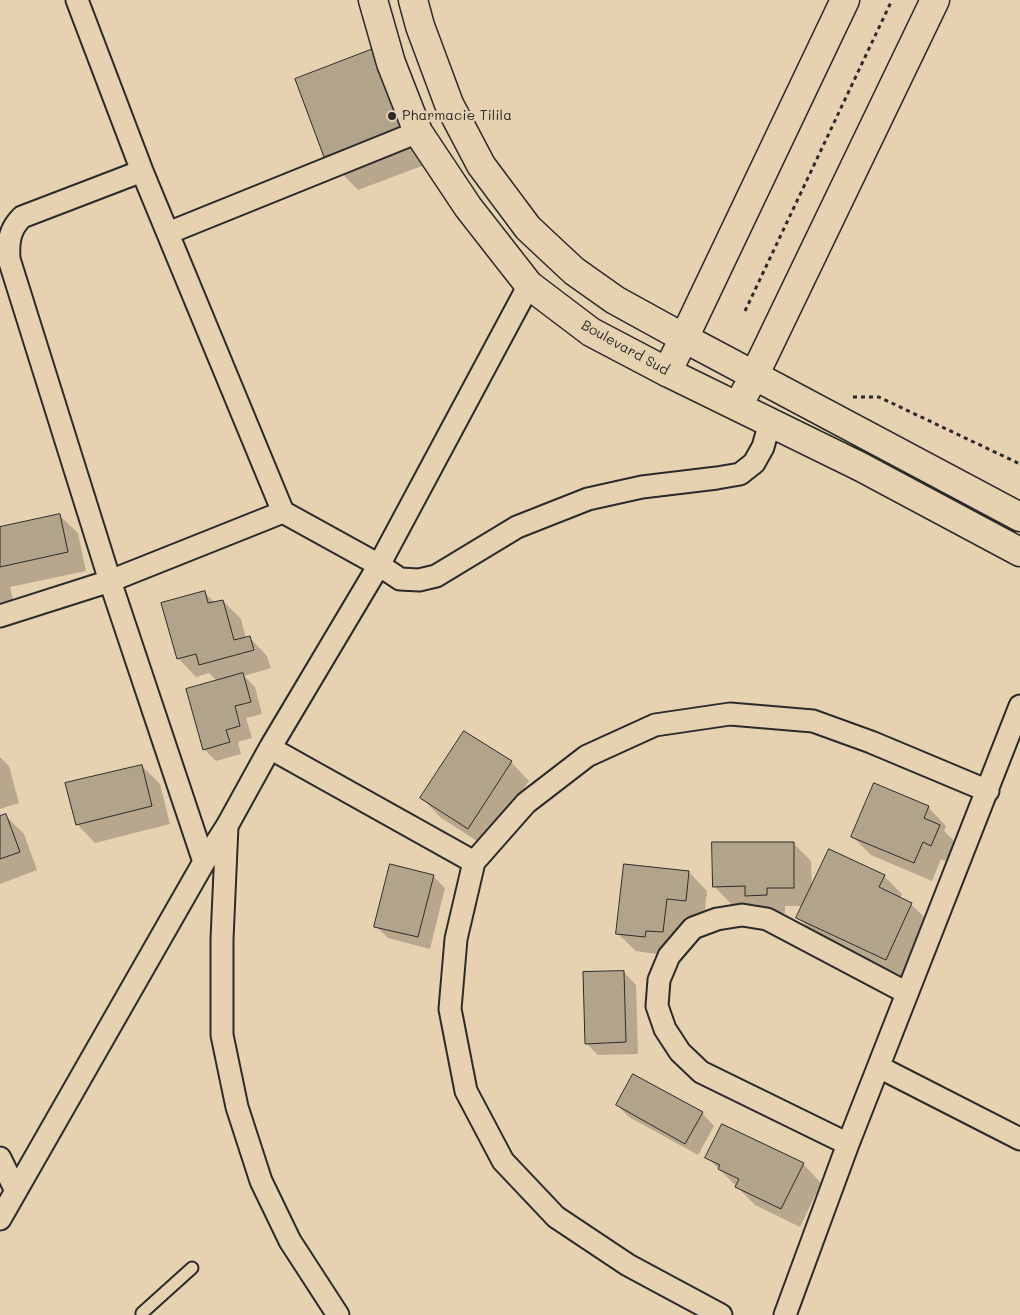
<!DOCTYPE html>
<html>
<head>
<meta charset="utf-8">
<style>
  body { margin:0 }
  canvas { display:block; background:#e6d1b0 }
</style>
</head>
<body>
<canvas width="1020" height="1315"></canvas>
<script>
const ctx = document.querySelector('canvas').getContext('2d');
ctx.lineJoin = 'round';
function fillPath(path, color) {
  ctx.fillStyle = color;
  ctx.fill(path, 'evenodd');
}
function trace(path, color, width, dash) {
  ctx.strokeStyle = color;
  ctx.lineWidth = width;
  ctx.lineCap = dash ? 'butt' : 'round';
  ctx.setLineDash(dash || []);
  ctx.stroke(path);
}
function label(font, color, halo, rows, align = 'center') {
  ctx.font = font + ' Mali,sans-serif';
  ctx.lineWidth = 5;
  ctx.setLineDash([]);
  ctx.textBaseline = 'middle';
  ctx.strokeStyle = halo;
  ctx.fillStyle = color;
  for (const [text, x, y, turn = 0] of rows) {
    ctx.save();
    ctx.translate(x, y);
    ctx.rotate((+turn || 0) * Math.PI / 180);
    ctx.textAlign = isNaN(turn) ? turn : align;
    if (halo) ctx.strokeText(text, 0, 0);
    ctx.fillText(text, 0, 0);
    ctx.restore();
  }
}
const shadow = new Path2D(`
  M373,51L435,161L358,190L325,156Z
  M59,515L78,533L86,571L10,587L15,609L0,613V528Z
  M204,592L215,603L223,601L241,619L246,638L249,637L267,656L271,668L244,676L255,687L262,714L246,718L252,738L238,742L241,754L216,761L204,749L218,682L209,673L196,677L178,658Z
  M465,732L511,762L529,781L486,847L440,817L422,798Z
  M0,757L9,766L19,803L0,809Z
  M142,766L160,784L170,824L95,843L77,824Z
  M928,807L946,826L944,831L957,844L949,863L941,859L932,881L871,855L852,836Z
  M5,815L24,834L37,870L0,884V817Z
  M793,843L811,861L812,889L884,876L902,894L900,899L911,904L930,923L904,977L816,936L798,917L804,906H785V913L764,914L755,904L732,905L714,886Z
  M689,872L707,891L704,919L685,917L681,950L663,955L636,951L617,933Z
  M433,876L445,888L430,949L388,938L376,926Z
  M624,972L636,985L638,1054L598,1055L586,1043Z
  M617,1105L702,1113L714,1126L698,1155L629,1117Z
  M707,1157L803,1164L821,1183L800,1227L755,1205Z`);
const building = new Path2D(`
  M373,49L403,128L324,157L295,79Z
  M60,514L68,552L0,567V527Z
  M205,591L208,603L223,600L234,640L250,636L254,650L199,665L196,654L177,659L161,603Z
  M243,673L251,702L235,706L240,726L226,730L230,742L203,750L186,689Z
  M464,731L512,761L468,829L420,798Z
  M142,765L152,806L76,825L65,783Z
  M874,783L929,806L924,818L940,825L931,846L923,842L914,863L851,837Z
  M6,814L20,852L0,859V816Z
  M712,842H794V888H767V895L745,896V886L713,887Z
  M829,849L885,875L879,887L912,903L886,960L796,918Z
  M390,864L434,875L418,937L374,927Z
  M624,864L689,871L686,901L667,899L663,932L646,931L645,937L616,934Z
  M624,971L626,1042L585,1044L583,972Z
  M633,1074L703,1112L685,1144L616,1105Z
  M722,1124L804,1163L781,1209L735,1187L739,1179L718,1169L720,1165L705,1158Z`);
const path = new Path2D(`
  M745,311L892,0
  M853,397H879L1020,464`);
const service = new Path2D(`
  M142,1315V1313L192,1268`);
const minor = new Path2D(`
  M77,0L142,171L283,512L379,565L400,579L419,580L436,576L517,527L588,499L642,487L717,478L740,474L754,463L763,447L770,422
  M142,171L22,217C9,230 8,242 9,259L110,581L204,862
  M168,233L418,132
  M0,616L110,581L283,512
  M270,748L474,862
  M227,826L222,939V1035L237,1107L261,1181L290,1241L338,1315
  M879,1067L1020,1139
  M848,1144L701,1072L680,1052L665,1029L657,1006L659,980L669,956L693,928L717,919L742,915L767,919L907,993
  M0,1158L16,1191
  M0,1219L204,862L227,826L270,748L379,565L529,285
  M721,1315L628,1265L556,1217L503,1161L466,1091L450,1009L456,939L474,862L526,803L587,756L655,725L730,714L813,721L871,742L988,791
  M785,1315L848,1144L1020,706`);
const tertiary = new Path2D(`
  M373,0L391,63L418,132L468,207L529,285L591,332L667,372
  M413,0L420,26L449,104L481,165L528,228L574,271L615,300L684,338`);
const secondary = new Path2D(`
  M845,0L684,338L667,372L861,467L1020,552
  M684,338L1020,517
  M738,406L754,376L935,0`);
const markers = [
  [392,116,5,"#2b2b2b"]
];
const poiNames = [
  ["Pharmacie Tilila",402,116]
];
const streetNames = [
  ["Boulevard Sud",625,348,29]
];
fillPath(shadow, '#0003');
fillPath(building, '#b2a38b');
trace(building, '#2b2b2b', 1);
trace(service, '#2b2b2b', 15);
trace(minor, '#2b2b2b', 25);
trace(tertiary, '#2b2b2b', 31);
trace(secondary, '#2b2b2b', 31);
trace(path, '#2b2b2b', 3, [4, 4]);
trace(service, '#e6d1b0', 11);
trace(minor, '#e6d1b0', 21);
trace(tertiary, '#e6d1b0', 28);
trace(secondary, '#e6d1b0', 28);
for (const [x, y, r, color] of markers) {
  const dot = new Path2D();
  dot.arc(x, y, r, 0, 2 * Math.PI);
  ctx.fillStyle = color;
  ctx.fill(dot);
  trace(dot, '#e6d1b0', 2);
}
label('14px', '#2b2b2b', '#e6d1b0', poiNames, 'left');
label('14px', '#2b2b2b', '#e6d1b0', streetNames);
</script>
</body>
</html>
